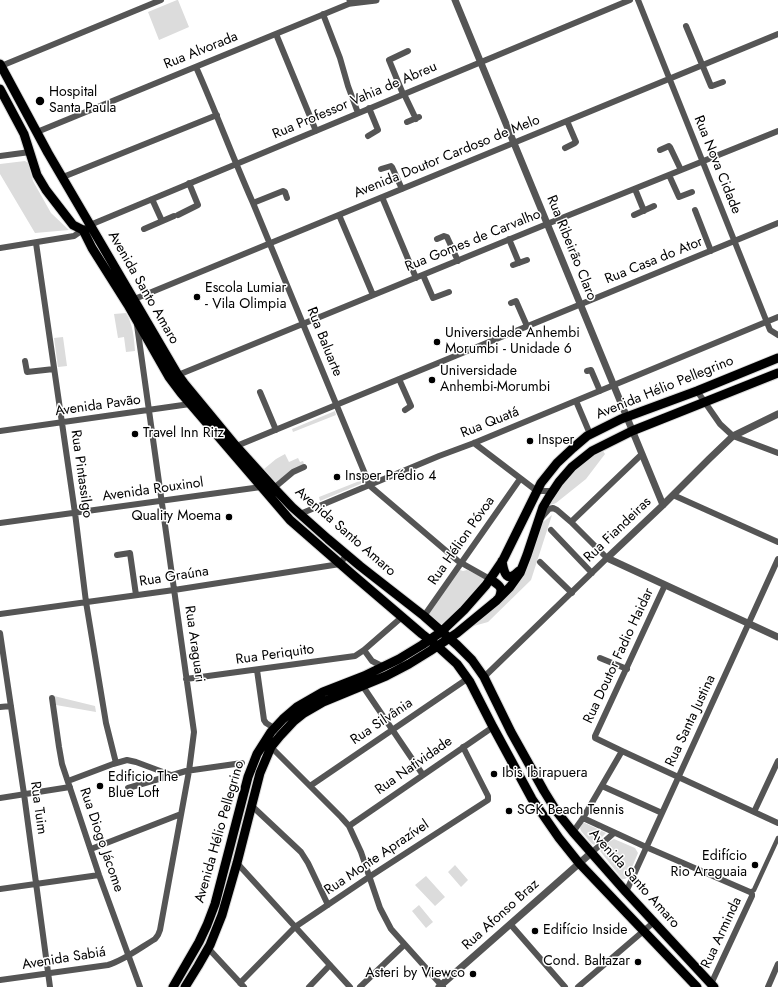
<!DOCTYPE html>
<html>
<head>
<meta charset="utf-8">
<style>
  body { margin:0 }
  canvas { display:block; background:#fff }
</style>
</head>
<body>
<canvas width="778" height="987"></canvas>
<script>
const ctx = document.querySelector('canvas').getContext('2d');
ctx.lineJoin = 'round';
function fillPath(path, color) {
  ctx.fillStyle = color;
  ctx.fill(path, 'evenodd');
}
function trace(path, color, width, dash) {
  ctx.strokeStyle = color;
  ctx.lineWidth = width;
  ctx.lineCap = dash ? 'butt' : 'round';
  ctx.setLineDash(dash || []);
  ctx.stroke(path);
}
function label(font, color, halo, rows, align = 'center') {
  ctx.font = font + ' Jost,sans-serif';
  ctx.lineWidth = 3;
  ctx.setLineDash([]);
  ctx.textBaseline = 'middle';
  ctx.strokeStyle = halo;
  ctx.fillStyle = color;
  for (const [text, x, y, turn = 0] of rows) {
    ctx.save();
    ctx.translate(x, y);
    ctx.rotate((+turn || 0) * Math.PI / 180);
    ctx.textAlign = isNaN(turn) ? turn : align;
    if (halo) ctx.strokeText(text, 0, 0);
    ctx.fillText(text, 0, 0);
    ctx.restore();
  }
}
const green = new Path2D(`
  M177,0H178L189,27L159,40L148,12Z
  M25,161L28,163L33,181L51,213L69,230L35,233L0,174V164Z
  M126,313C133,324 134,338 135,351L126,352L124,337L118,338L114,314Z
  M63,337L67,366L58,367L54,338Z
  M335,411L336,415L293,432L292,429Z
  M601,448L605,454L586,479L556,503L548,506L552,498L575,468Z
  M285,454L289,462L298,458L300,462L303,461L304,464L290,471L275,486L269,479L271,477L264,469L276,459Z
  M362,480L363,483L320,501L319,497Z
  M552,515L531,580L488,622L470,627L502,600L542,523Z
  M460,570L463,571L467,570L486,579L481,587L441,627L427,616L434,605Z
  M54,696L95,706L96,712L56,705Z
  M583,823H585L606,833L594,845L591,843L581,831L580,828Z
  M614,839L635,848L638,853L628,877L625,879H622L600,851L609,842Z
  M455,865L468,880L461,887L448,872Z
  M426,876L445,897L435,906L415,885Z
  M419,905L433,922L426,928L412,911Z`);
const pedestrian = new Path2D(`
  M750,892L754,890L778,838`);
const minor = new Path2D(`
  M638,0L770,330L778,335
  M323,14L340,58L348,86L358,113
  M686,26L711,86H712L723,82
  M276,34L316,131
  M1,66L161,0
  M196,67C216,112 233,158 253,203L370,486L458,561L490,579
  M403,94L389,60L408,51
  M404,94L416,119
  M407,122L419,117
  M37,132L351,3
  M368,136L378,130L369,108
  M565,148L575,143L576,142L567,121
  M660,150L669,146L670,147L681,170
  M0,156L30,152
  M381,169L391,166L392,167L402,189
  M669,175L679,197L692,192
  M63,177L217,115
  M635,189L644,211
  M382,197L416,278
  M152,199L162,221
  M253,203L283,191L285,192L287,198
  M695,210L711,251
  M178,215L198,205L189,183
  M339,215L373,295
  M634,215L654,206
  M144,229L174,216
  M437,239L444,236L447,237L458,261
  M509,239L519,263
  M36,243L75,513L86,602L106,723L116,763
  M0,248L74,236L90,225L630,0
  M513,265L527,260
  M423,275L433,298L449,292
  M132,301L134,299L142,296L778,34
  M511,303L516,301L527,326
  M25,361L27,372L54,369
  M587,371L591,370L600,391
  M178,375L547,224L778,131
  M399,379L411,406L405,410
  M697,391L720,424L733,436L778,453
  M260,392L276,430
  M576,401L590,434
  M0,431L190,404L192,402
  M474,443L537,491H552
  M234,447L778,223
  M274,488L293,472L304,467
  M673,495L778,542
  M300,514L439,456L474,443L778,317
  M571,522L642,454
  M0,523L261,487
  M551,530L592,573
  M117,555L130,553L136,595
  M540,562L572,593
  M665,585L595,736V738L622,751L778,823
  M0,614L174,590L340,564L347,554
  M424,616L520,479
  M0,633L24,794L50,987
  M364,650L372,661L384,667
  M600,658L627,669
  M257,670L264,720L266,723L274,728
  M484,677L607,558L571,522L557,510L553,508L549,509L541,518
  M186,679L355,656L364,650L402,617
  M362,685L423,775
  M52,698L59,747L62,764L99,875L140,987
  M0,707L11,706
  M271,747L341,817L349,826L361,852L380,908L391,929L443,987
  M68,781L113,764L127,760L136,762L171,775
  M310,786L467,679
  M602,786L662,813
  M128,788L186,771L242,763
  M0,798L70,787
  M252,806L301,852L308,863L328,905
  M754,812L778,761
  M583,818L646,847L750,892L752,894V896L711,984
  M349,826L493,727
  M573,832L583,818L622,751
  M91,849L181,814
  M591,853L614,833
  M237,863L350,987
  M0,889L99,875
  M626,892L778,559
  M511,925L565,987
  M208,948L244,987
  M0,980L108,965C125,960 140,948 155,939L158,935L160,930L189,771L194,732L137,325
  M240,983L295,927L369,877L488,800V796L463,747
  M309,987L330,965
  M360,987L404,945
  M578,987L654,922
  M768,987L778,964`);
const tertiary = new Path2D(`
  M350,0L351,3L376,0
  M455,0L663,505
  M778,414L733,436L709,459L663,505L607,558L778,637
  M439,987L591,853`);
const primary = new Path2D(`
  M0,64L48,153L178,375L184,383L236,446L274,488L292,507L328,539L360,566L424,616L457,645L472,660L484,677L511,732L544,791L557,812L573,832L626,892L714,987
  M0,89L24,134L37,175L46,190L73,225L83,230L92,248L128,305L169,377L181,393L290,520L353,575L422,634L435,644L457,664L470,682L493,727L532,799L559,838L579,863L697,987
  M502,561C504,574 507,583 519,571
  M490,579C499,585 504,587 499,598
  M173,987L199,942L207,925L215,904L248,777L257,754L271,732L283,719L297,707L323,692L364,676L399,659L422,645L441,632L464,610L486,585L503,560L541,483L557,463L573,448L587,436L621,419L697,391L778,358
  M185,987L198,966L210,945L222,915L237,863L260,773L271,747L280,736L294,721L304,713L323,702L386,676L409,664L430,651L457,633L496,601L510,587L520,573L527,555L543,507L549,497L559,482L572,467L592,451L632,431L778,373`);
const markers = [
  [40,101,5,"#000"],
  [197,297,4,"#000"],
  [437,342,4,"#000"],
  [432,380,4,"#000"],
  [135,434,4,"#000"],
  [530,441,4,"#000"],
  [337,477,4,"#000"],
  [229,517,4,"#000"],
  [494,774,4,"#000"],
  [100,786,4,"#000"],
  [509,811,4,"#000"],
  [755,865,4,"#000"],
  [535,931,4,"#000"],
  [638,962,4,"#000"],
  [473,974,4,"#000"]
];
const streetNames = [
  ["Rua Alvorada",201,51,-22],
  ["Rua Professor Vahia de Abreu",355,101,-23],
  ["Avenida Doutor Cardoso de Melo",447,157,-22],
  ["Rua Nova Cidade",717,165,68],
  ["Rua Gomes de Carvalho",473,241,-22],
  ["Rua Ribeirão Claro",571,248,68],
  ["Rua Casa do Ator",654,261,-22],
  ["Avenida Santo Amaro",143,288,60],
  ["Rua Baluarte",324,342,68],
  ["Avenida Hélio Pellegrino",665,388,-22],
  ["Avenida Pavão",98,406,-8],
  ["Rua Quatá",490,423,-22],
  ["Rua Pintassilgo",81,474,82],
  ["Avenida Rouxinol",153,490,-8],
  ["Rua Fiandeiras",618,530,-44],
  ["Avenida Santo Amaro",345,532,41],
  ["Rua Hélion Póvoa",462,541,-55],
  ["Rua Graúna",174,577,-9],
  ["Rua Araguari",194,644,82],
  ["Rua Periquito",275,655,-8],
  ["Rua Doutor Fadio Haidar",619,656,-65],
  ["Rua Santa Justina",691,721,-65],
  ["Rua Silvânia",382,722,-34],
  ["Rua Natividade",414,766,-35],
  ["Rua Tuim",38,808,82],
  ["Avenida Hélio Pellegrino",220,832,-74],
  ["Rua Diogo Jácome",101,840,71],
  ["Rua Monte Aprazível",377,858,-34],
  ["Avenida Santo Amaro",634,879,48],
  ["Rua Afonso Braz",501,915,-42],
  ["Rua Arminda",722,933,-65],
  ["Avenida Sabiá",64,959,-9]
];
const poiNames = [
  ["Hospital",49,93],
  ["Santa Paula",49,109],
  ["Escola Lumiar",205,289],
  ["- Vila Olimpia",205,305],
  ["Universidade Anhembi",445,334],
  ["Morumbi - Unidade 6",445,350],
  ["Universidade",440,372],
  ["Anhembi-Morumbi",440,388],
  ["Travel Inn Ritz",143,434],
  ["Insper",538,441],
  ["Insper Prédio 4",345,477],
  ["Quality Moema",221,517,"right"],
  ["Ibis Ibirapuera",502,774],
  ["Edificio The",108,778],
  ["Blue Loft",108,794],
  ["SGK Beach Tennis",517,811],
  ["Edifício",747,857,"right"],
  ["Rio Araguaia",747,873,"right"],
  ["Edifício Inside",543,931],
  ["Cond. Baltazar",630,962,"right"],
  ["Asteri by Viewco",465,974,"right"]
];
fillPath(green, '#dcdcdc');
trace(primary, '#dbdbdb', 11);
trace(pedestrian, '#555', 4.5);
trace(minor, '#555', 6);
trace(tertiary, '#555', 7);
trace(primary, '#000', 9);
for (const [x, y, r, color] of markers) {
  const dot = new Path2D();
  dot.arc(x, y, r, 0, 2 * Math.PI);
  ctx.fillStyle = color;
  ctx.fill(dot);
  trace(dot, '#fff', 1.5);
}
label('14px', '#000', '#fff', streetNames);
label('14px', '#000', '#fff', poiNames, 'left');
</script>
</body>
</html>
